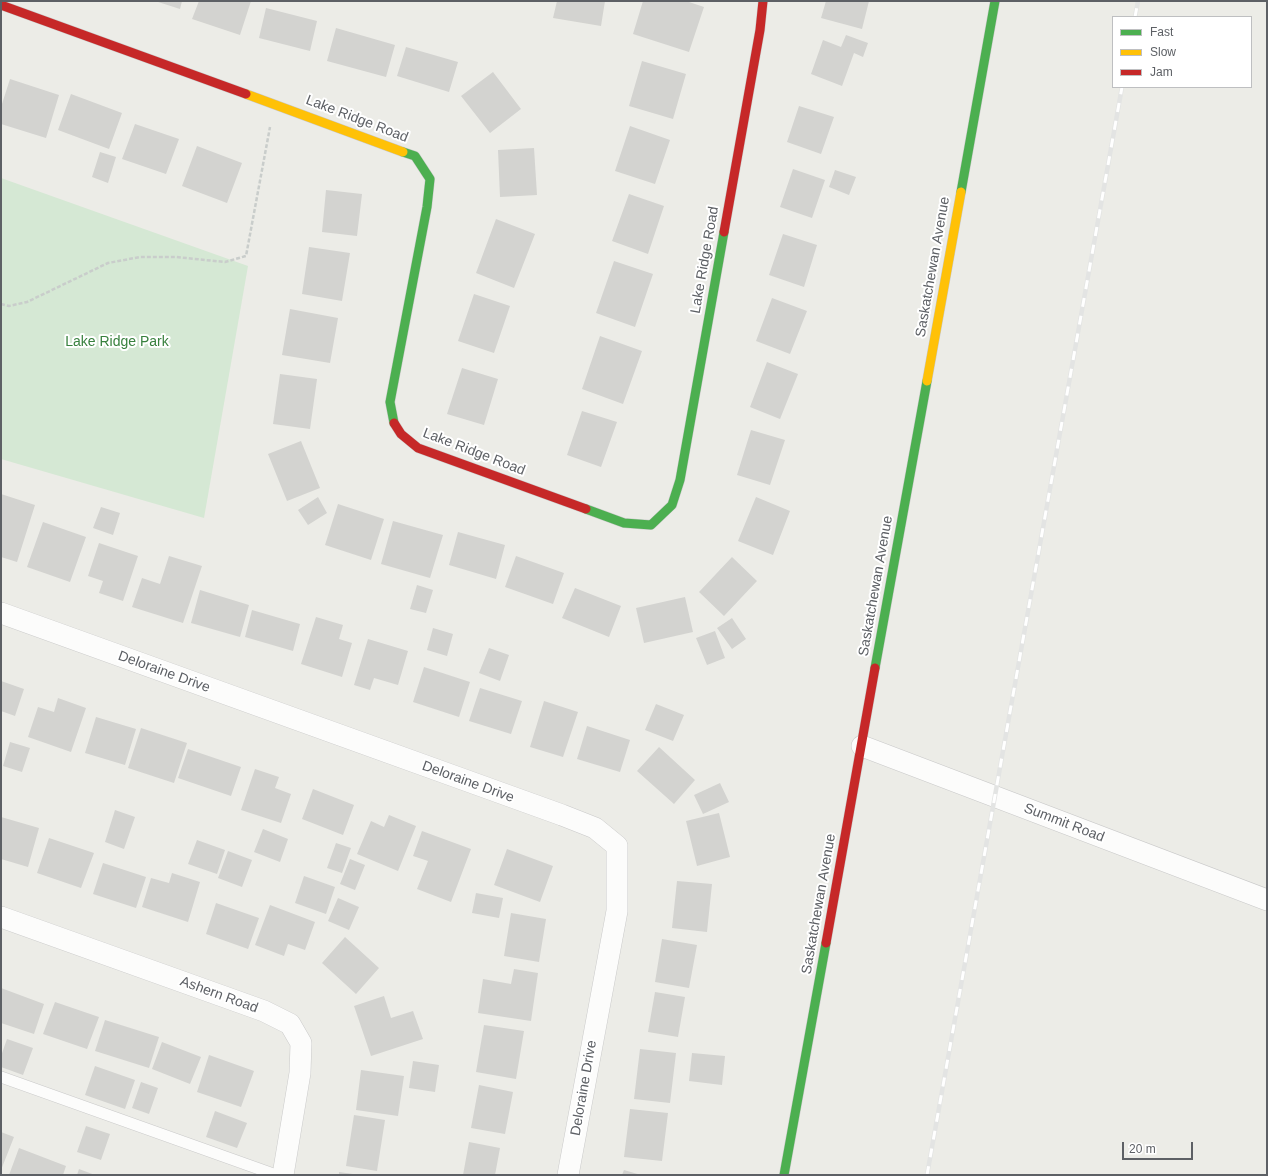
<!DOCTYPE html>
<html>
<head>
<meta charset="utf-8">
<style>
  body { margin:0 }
  #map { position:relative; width:1268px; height:1176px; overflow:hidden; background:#ecece7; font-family:Helvetica,sans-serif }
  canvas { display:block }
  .frame { position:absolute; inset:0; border:2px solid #5d6065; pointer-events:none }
  .legend { position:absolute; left:1112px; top:16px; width:140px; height:72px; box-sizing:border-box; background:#fff; border:1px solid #bebfc1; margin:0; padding:5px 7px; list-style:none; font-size:12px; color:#5d6065 }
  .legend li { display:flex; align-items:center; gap:8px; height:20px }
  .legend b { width:20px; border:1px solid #bebfc1 }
  .scale { position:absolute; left:1122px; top:1142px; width:71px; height:18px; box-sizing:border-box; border:2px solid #5d6065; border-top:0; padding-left:5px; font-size:12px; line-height:14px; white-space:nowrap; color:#5d6065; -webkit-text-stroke:3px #fff; paint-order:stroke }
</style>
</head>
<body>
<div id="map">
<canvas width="1268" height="1176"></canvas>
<div class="frame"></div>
<ul class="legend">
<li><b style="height:5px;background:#4caf50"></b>Fast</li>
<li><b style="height:5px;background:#ffc107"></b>Slow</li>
<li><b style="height:5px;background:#c62828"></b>Jam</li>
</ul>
<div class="scale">20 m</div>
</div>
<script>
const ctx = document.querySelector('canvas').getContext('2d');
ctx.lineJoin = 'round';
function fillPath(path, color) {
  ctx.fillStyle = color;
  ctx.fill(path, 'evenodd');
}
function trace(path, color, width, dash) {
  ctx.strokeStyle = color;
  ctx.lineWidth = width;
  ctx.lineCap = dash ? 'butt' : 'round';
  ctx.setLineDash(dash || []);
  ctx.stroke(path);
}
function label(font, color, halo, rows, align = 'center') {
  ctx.font = font + ' Helvetica,sans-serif';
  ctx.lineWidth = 4;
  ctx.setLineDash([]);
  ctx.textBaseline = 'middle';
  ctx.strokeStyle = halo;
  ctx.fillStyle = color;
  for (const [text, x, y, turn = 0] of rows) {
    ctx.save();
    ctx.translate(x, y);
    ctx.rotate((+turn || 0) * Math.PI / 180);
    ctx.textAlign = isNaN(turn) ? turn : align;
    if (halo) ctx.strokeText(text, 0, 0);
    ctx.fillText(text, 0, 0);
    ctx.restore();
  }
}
const green = new Path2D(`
  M1,178L248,266L204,518L1,459Z`);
const building = new Path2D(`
  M155,1H182L180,9Z
  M199,1H251L240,35L192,19Z
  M557,1H605L601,26L553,18Z
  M643,1H686L704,7L689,52L633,34Z
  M826,1H869L862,29L821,18Z
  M266,8L317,21L310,51L259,38Z
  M336,28L395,45L386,77L327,61Z
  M846,35L868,43L863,57L854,53L842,86L811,74L823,40L841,47Z
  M406,47L458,62L449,92L397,76Z
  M642,61L686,74L673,119L629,106Z
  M493,72L521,109L490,133L461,96Z
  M10,79L59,95L46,138L1,124V107Z
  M71,94L122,113L109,149L58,130Z
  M799,106L834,117L821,154L787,142Z
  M135,124L179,139L166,174L122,159Z
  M630,126L670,140L655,184L615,171Z
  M197,146L242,163L227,203L182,186Z
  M534,148L537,195L500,197L498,150Z
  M100,152L116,157L108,183L92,177Z
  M793,169L825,180L812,218L780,207Z
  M835,170L856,177L849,195L829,187Z
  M326,190L362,194L357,236L322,232Z
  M629,194L664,206L648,254L612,241Z
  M496,219L535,234L514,288L476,273Z
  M783,234L817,245L804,287L769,275Z
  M309,247L350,253L342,301L302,294Z
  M614,261L653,274L635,327L596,313Z
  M474,294L510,306L494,353L458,341Z
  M772,298L807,311L790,354L756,341Z
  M290,309L338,318L330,363L282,355Z
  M600,336L642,351L623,404L582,389Z
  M767,362L798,374L780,419L750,407Z
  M462,368L498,379L484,425L447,414Z
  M280,374L317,379L310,429L273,424Z
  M582,411L617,422L601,467L567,455Z
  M751,430L785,440L770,485L737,475Z
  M301,441L320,488L287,501L268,454Z
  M1,494L35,505L17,562L1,557Z
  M318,497L327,513L308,525L298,510Z
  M756,497L790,511L773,555L738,541Z
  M338,504L384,519L371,560L325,545Z
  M101,507L120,513L113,535L93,528Z
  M393,521L443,535L430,578L381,564Z
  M43,522L86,537L70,582L27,567Z
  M458,532L505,545L496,579L449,565Z
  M99,543L138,556L123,601L99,593L103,581L88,576Z
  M169,556L202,566L183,623L132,607L142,578L160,584Z
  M516,556L564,573L553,604L505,587Z
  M732,557L757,581L724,616L699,592Z
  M417,585L433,590L426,613L410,609Z
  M575,588L621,606L609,637L562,618Z
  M200,590L249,605L240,637L191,623Z
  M685,597L693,632L644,643L636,608Z
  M252,610L300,624L293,651L245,637Z
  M316,617L343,625L339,639L352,643L342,677L301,664Z
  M732,618L746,639L732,649L717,628Z
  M433,628L453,634L447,656L427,650Z
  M715,631L725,658L707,665L696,638Z
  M368,639L408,651L398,685L374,678L370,690L354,685Z
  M489,648L509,655L500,681L479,673Z
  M424,667L470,682L459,717L413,702Z
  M1,681L24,689L15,716L1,711Z
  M480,688L522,701L511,734L469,721Z
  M58,698L86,708L71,752L28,737L38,707L54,712Z
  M544,701L578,712L563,757L530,747Z
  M656,704L684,715L673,741L645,730Z
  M96,717L136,729L125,765L85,753Z
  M587,726L630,740L620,772L577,759Z
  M141,728L187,743L174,783L128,768Z
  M10,742L30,748L22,772L3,766Z
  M659,747L695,780L674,804L637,771Z
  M188,749L241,767L231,796L178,778Z
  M255,769L279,777L275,788L291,794L281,823L241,810Z
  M720,783L729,802L703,814L694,795Z
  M313,789L354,805L343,835L302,819Z
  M115,810L135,817L124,849L105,842Z
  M719,813L730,857L697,866L686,821Z
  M389,815L416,826L398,871L357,854L371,821L384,827Z
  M1,817L39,828L28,867L1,859Z
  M263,829L288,839L280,862L254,852Z
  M422,831L471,849L451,902L417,889L428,861L413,856Z
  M49,838L94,853L81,888L37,873Z
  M197,840L225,850L217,874L188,864Z
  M336,843L351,848L342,873L327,868Z
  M507,849L553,866L540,902L494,885Z
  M228,851L252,860L242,887L218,878Z
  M350,859L365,865L355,890L340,884Z
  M103,863L146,877L136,908L93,894Z
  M172,873L200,882L188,922L142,907L151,878L169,883Z
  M304,876L335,887L326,914L295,903Z
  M677,881L712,884L707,932L672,928Z
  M476,893L503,898L499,918L472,913Z
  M338,898L359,907L349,930L328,921Z
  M216,903L259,918L248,949L206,934Z
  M270,905L315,922L305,950L288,944L284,956L255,945Z
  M511,913L546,919L539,962L504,956Z
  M345,937L379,968L356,994L322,963Z
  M662,939L697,945L689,988L655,982Z
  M514,969L538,973L531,1021L478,1013L483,979L511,984Z
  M1,988L44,1004L34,1034L1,1023Z
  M655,992L685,997L678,1037L648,1032Z
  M384,996L391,1018L413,1011L423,1039L371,1056L354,1006Z
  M55,1002L99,1017L87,1049L43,1034Z
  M105,1020L159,1037L149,1068L95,1051Z
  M484,1025L524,1031L516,1079L476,1072Z
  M7,1039L33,1048L23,1075L1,1067V1056Z
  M162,1042L201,1057L190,1084L152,1069Z
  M640,1049L676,1053L670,1103L634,1099Z
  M692,1053L725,1056L722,1085L689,1081Z
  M209,1055L254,1071L241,1107L197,1092Z
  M413,1061L439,1065L435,1092L409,1088Z
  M95,1066L135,1080L125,1109L85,1095Z
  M361,1070L404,1076L398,1116L356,1110Z
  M141,1082L158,1088L149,1114L132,1108Z
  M479,1085L513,1092L505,1134L471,1128Z
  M630,1109L668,1113L662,1161L624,1157Z
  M215,1111L247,1123L237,1148L206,1137Z
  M354,1115L385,1120L377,1171L346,1166Z
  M86,1126L110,1134L101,1160L77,1152Z
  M1,1132L14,1137L1,1170Z
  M469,1142L500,1148L495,1175H463Z
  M19,1148L66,1166L63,1175H9Z
  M79,1169L95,1175H77Z
  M624,1170L641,1175H622Z
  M339,1172L353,1174V1175H339Z`);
const path = new Path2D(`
  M1,304L9,306L27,302L108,263L140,257H176L225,262L246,256L270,127`);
const lane = new Path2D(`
  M1,1077L276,1175`);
const street = new Path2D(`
  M1,613L562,815L595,828L617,846V911L568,1175
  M862,746L1267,900
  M1,917L264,1011L290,1024L301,1043L300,1073L283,1175`);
const fast = new Path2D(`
  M961,192L995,1
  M394,423L390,402L427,207L430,179L415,156L403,152
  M586,509L624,523L651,525L672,505L680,480L724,232
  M875,668L927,381
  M784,1175L826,943`);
const slow = new Path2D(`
  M246,94L403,152
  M927,381L961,192`);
const jam = new Path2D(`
  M1,5L246,94
  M724,232L760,30L763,1
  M394,423L401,434L418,448L586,509
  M826,943L875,668`);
const rail = new Path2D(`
  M1135,17L1138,1
  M927,1175L1122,87`);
const streetNames = [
  ["Lake Ridge Road",357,119,21],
  ["Lake Ridge Road",705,260,-80],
  ["Saskatchewan Avenue",933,267,-80],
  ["Lake Ridge Road",474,452,21],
  ["Saskatchewan Avenue",876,586,-80],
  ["Deloraine Drive",164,672,20],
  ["Deloraine Drive",468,782,20],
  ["Summit Road",1064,823,21],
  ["Saskatchewan Avenue",819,904,-80],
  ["Ashern Road",219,995,20],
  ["Deloraine Drive",584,1088,-80]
];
const parkNames = [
  ["Lake Ridge Park",117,342]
];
fillPath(green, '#d5e8d4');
fillPath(building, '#d3d3d0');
trace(lane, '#c9c9c9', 12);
trace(street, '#c9c9c9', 22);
trace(fast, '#c9c9c9', 10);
trace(slow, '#c9c9c9', 10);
trace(jam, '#c9c9c9', 10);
trace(path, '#c9cdcb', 2.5, [4, 2]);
trace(lane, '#fcfcfb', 11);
trace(street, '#fcfcfb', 21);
trace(fast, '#4caf50', 9);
trace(slow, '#ffc107', 9);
trace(jam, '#c62828', 9);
trace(rail, '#e3e4e3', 4.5);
trace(rail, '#fff', 3, [9]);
label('14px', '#5d6065', '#fff', streetNames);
label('14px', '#38813e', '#fff', parkNames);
</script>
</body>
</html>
